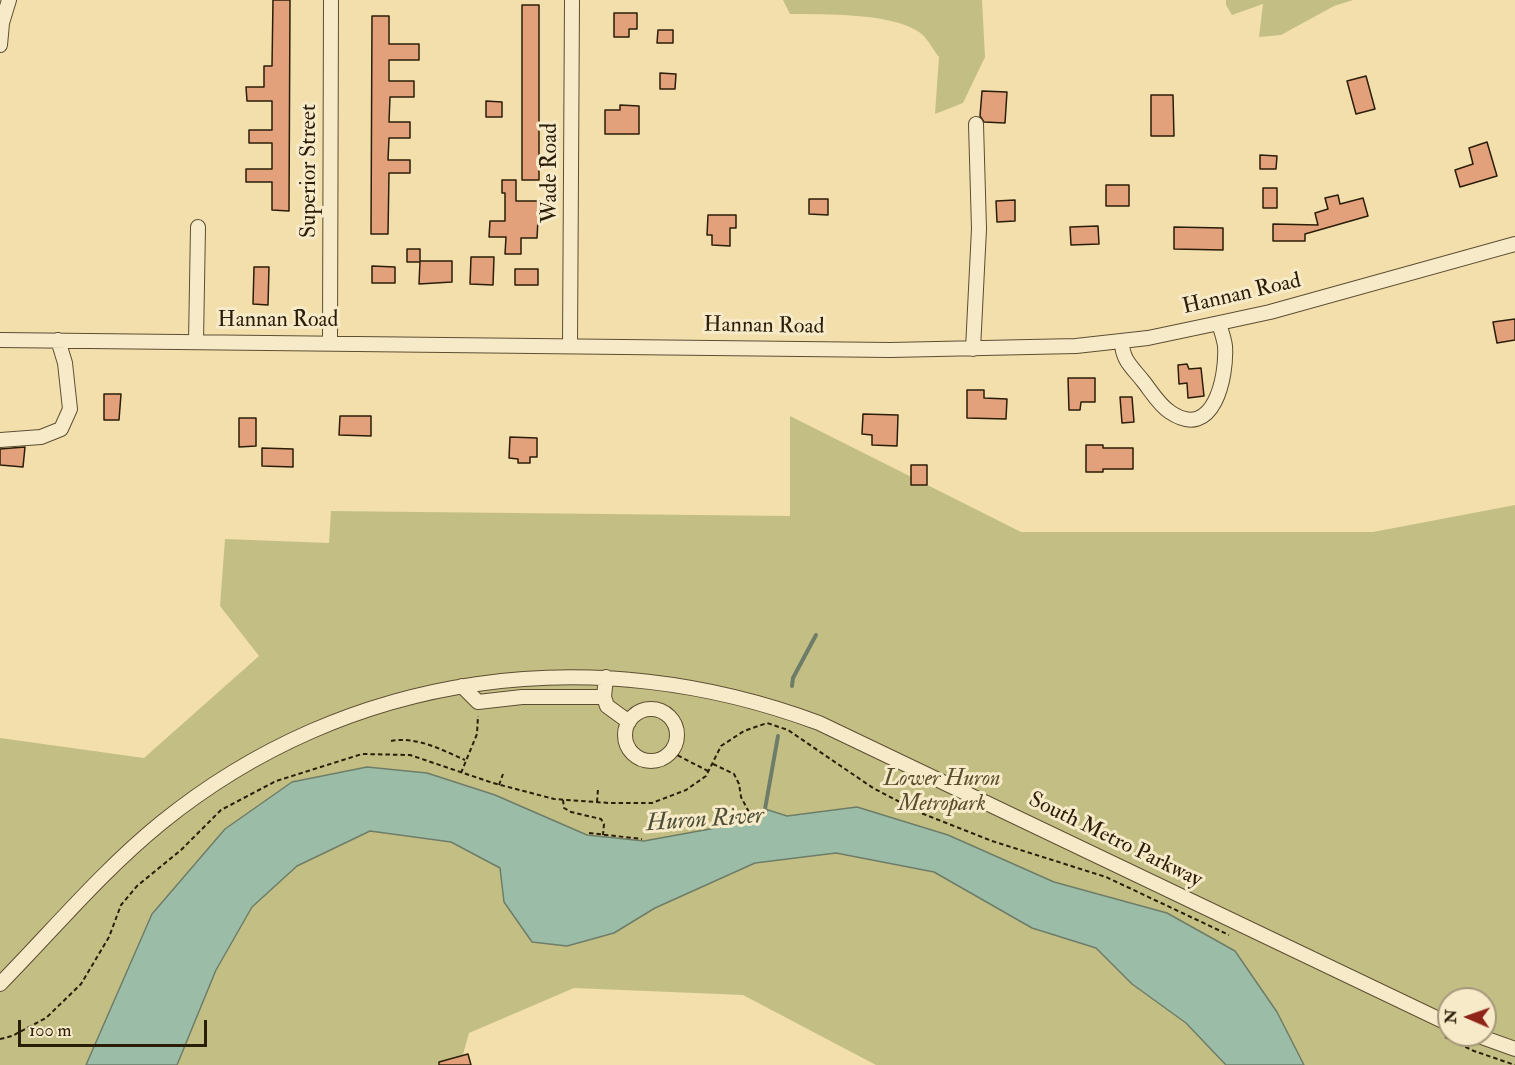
<!DOCTYPE html>
<html>
<head>
<meta charset="utf-8">
<style>
  body { margin:0 }
  #map { position:relative; width:1515px; height:1065px; overflow:hidden; background:#f3dfac; font-family:"IM FELL Double Pica",serif }
  canvas { display:block }
  .north { position:absolute; left:1437px; top:987px; width:60px; height:60px; box-sizing:border-box; background:#f7eac9; border:2px solid #a5987c; border-radius:50%; rotate:272deg; font-size:16px; font-weight:700; line-height:24px; text-align:center; color:#2b1e09 }
  .north::after { content:''; display:block; margin:auto; width:21px; height:27px; background:#8f2418; clip-path:polygon(50% 0,100% 100%,50% 72%,0 100%) }
  .scale { position:absolute; left:18px; top:1020px; width:189px; height:27px; box-sizing:border-box; border:3px solid #2b1e09; border-top:0; padding-left:8px; font-size:18px; line-height:21px; white-space:nowrap; color:#2b1e09; -webkit-text-stroke:4px #f7eac9; paint-order:stroke }
</style>
</head>
<body>
<div id="map">
<canvas width="1515" height="1065"></canvas>
<div class="north">N</div>
<div class="scale">100 m</div>
</div>
<script>
const ctx = document.querySelector('canvas').getContext('2d');
ctx.lineJoin = 'round';
function fillPath(path, color) {
  ctx.fillStyle = color;
  ctx.fill(path, 'evenodd');
}
function trace(path, color, width, dash) {
  ctx.strokeStyle = color;
  ctx.lineWidth = width;
  ctx.lineCap = dash ? 'butt' : 'round';
  ctx.setLineDash(dash || []);
  ctx.stroke(path);
}
function label(font, color, halo, rows, align = 'center') {
  ctx.font = font + ' "IM FELL Double Pica",serif';
  ctx.lineWidth = 6;
  ctx.setLineDash([]);
  ctx.textBaseline = 'middle';
  ctx.strokeStyle = halo;
  ctx.fillStyle = color;
  for (const [text, x, y, turn = 0] of rows) {
    ctx.save();
    ctx.translate(x, y);
    ctx.rotate((+turn || 0) * Math.PI / 180);
    ctx.textAlign = isNaN(turn) ? turn : align;
    if (halo) ctx.strokeText(text, 0, 0);
    ctx.fillText(text, 0, 0);
    ctx.restore();
  }
}
const green = new Path2D(`
  M783,0H982L985,57L963,103L935,114L939,57C933,50 927,37 919,32C889,12 825,15 790,14Z
  M1226,0H1353L1334,6L1281,35L1259,37L1263,4L1232,15L1226,5Z
  M790,416L1021,532H1373L1515,505V1065H876L743,995L574,988L469,1033L460,1065H0V738L144,758L259,656L220,606L225,539L329,543L331,511L790,516ZM1449,999H1485V1035H1449Z`);
const water = new Path2D(`
  M367,767L427,773L495,795L587,835L644,841L732,825L765,809L787,816L857,807L948,835L1054,882L1167,913L1235,951L1277,1012L1304,1065H1226L1186,1023L1132,984L1096,948L1032,928L934,872L836,853L755,863L655,908L614,933L567,946L532,942L504,902L500,868L451,842L370,831L297,866L252,907L216,970L177,1065H86L152,914L225,829L292,782Z`);
const stream = new Path2D(`
  M792,686L793,678L816,635
  M766,812L765,809L778,736`);
const building = new Path2D(`
  M273,0H290L289,211L272,210V182H246V169H272V143H249V130H272V101H247L246,87H264V66H272Z
  M522,5H539V180H522Z
  M614,13H637V29H629V37H614Z
  M372,16H389V44H419V60H389V81H414V97H390L389,122H410V138H389L388,160H410V173H389L388,234H371Z
  M658,30H673V43H657Z
  M660,73L676,74L675,89H660Z
  M1366,76L1375,109L1356,114L1347,81Z
  M982,91L1007,92L1005,123L984,122L980,116Z
  M1151,95H1173L1174,136H1151Z
  M486,101L502,102V117H486Z
  M620,105L639,106V134H605V110H620Z
  M1487,142L1497,176L1460,187L1455,170L1473,164L1469,148Z
  M1260,155L1277,156L1276,169H1260Z
  M502,180H516V201H539L537,238H521V254H505L506,237H489L490,221H505V193H502Z
  M1106,185H1129V206H1106Z
  M1263,188H1277V208H1263Z
  M1338,195L1340,204L1363,198L1368,216L1305,234V241H1273V224L1318,225L1315,213L1328,209L1325,198Z
  M809,199H828V215L809,214Z
  M1015,200V221L997,222L996,201Z
  M708,215H736V228H730V246L712,245V235H707Z
  M1098,226L1099,244L1071,245L1070,227Z
  M1174,227L1223,228V250L1174,249Z
  M407,249H420V261H452V282L419,284L420,262H407Z
  M471,257H494L493,285L470,284Z
  M372,266L395,267V283H372Z
  M254,267H269L268,305L253,304Z
  M515,269H538V285H515Z
  M1515,319V340L1497,343L1493,322Z
  M1187,364L1189,369L1201,368L1204,396L1188,398L1187,383L1179,384L1178,365Z
  M1068,378H1095V402H1081L1080,410H1069Z
  M967,390H984V398L1007,399L1006,419L967,418Z
  M104,394H121L119,420H104Z
  M1120,397H1132L1134,422L1122,423Z
  M863,414L898,415L897,446L872,445V435L862,434Z
  M340,416H371V436L339,435Z
  M239,418H256V446L239,447Z
  M510,437L537,438V457H530V463H518V459L509,458Z
  M1086,445H1103V448H1133V469H1103V472H1086Z
  M25,447L23,467L0,465V449Z
  M262,448L293,449V467L262,466Z
  M911,465H927V485H911Z
  M468,1054L471,1065H439V1062Z`);
const path = new Path2D(`
  M391,741C417,736 442,750 465,760
  M671,752L708,771
  M713,764L734,774L739,784L741,797L751,816
  M461,773L477,734L478,716
  M499,785L503,774
  M563,800L564,808L571,812L601,819L604,824L603,835
  M597,802L598,789
  M589,833L642,839
  M1445,1037L1474,1051L1515,1065
  M0,1039L12,1036L46,1018L81,984L109,937L121,905L137,886L181,850L221,810L276,781L362,754L410,755L493,783L554,799L609,803H652L686,790L706,776L721,746L744,731L767,723L788,730L873,788L921,813L992,841L1106,877L1229,935`);
const minor = new Path2D(`
  M0,45L2,23L9,0
  M0,340L890,350L1076,346L1148,338L1219,323L1270,312L1515,244
  M196,342L198,227
  M330,342L331,0
  M1122,342C1122,360 1132,367 1143,381C1151,391 1159,405 1170,412C1214,442 1227,376 1225,346C1224,338 1221,331 1219,323
  M570,345L572,0
  M973,349L979,229L976,124
  M0,440L41,437L61,429L70,409L65,363L58,340
  M462,686L478,702L522,697H604L606,677
  M604,697L607,706L629,722
  M625 735a26 26 0 1 1 52 0a26 26 0 1 1-52 0Z
  M0,984C53,930 102,871 161,823C350,670 594,639 819,723L1449,1024
  M1476,1035L1515,1049`);
const streetNames = [
  ["Superior Street",310,171,-90],
  ["Wade Road",551,173,-90],
  ["Hannan Road",1242,295,-13],
  ["Hannan Road",278,321],
  ["Hannan Road",764,327,1],
  ["South Metro Parkway",1115,841,26]
];
const parkNames = [
  ["Lower Huron",942,780],
  ["Metropark",942,805]
];
const waterNames = [
  ["Huron River",705,821,-4]
];
fillPath(green, '#c3bf84');
fillPath(water, '#9bbda7');
trace(water, '#6e7d68', 1.5);
trace(stream, '#6e7d68', 4);
fillPath(building, '#e2a17b');
trace(building, '#2b1e09', 1.5);
trace(minor, '#5d4e32', 16);
trace(path, '#2b1e09', 2, [4.5, 3]);
trace(minor, '#f7eac9', 14);
label('22px', '#2b1e09', '#f7eac9', streetNames);
label('italic 22px', '#594e2e', '#f7eac9', parkNames);
label('italic 24px', '#4d4e38', '#f7eac9', waterNames);
</script>
</body>
</html>
